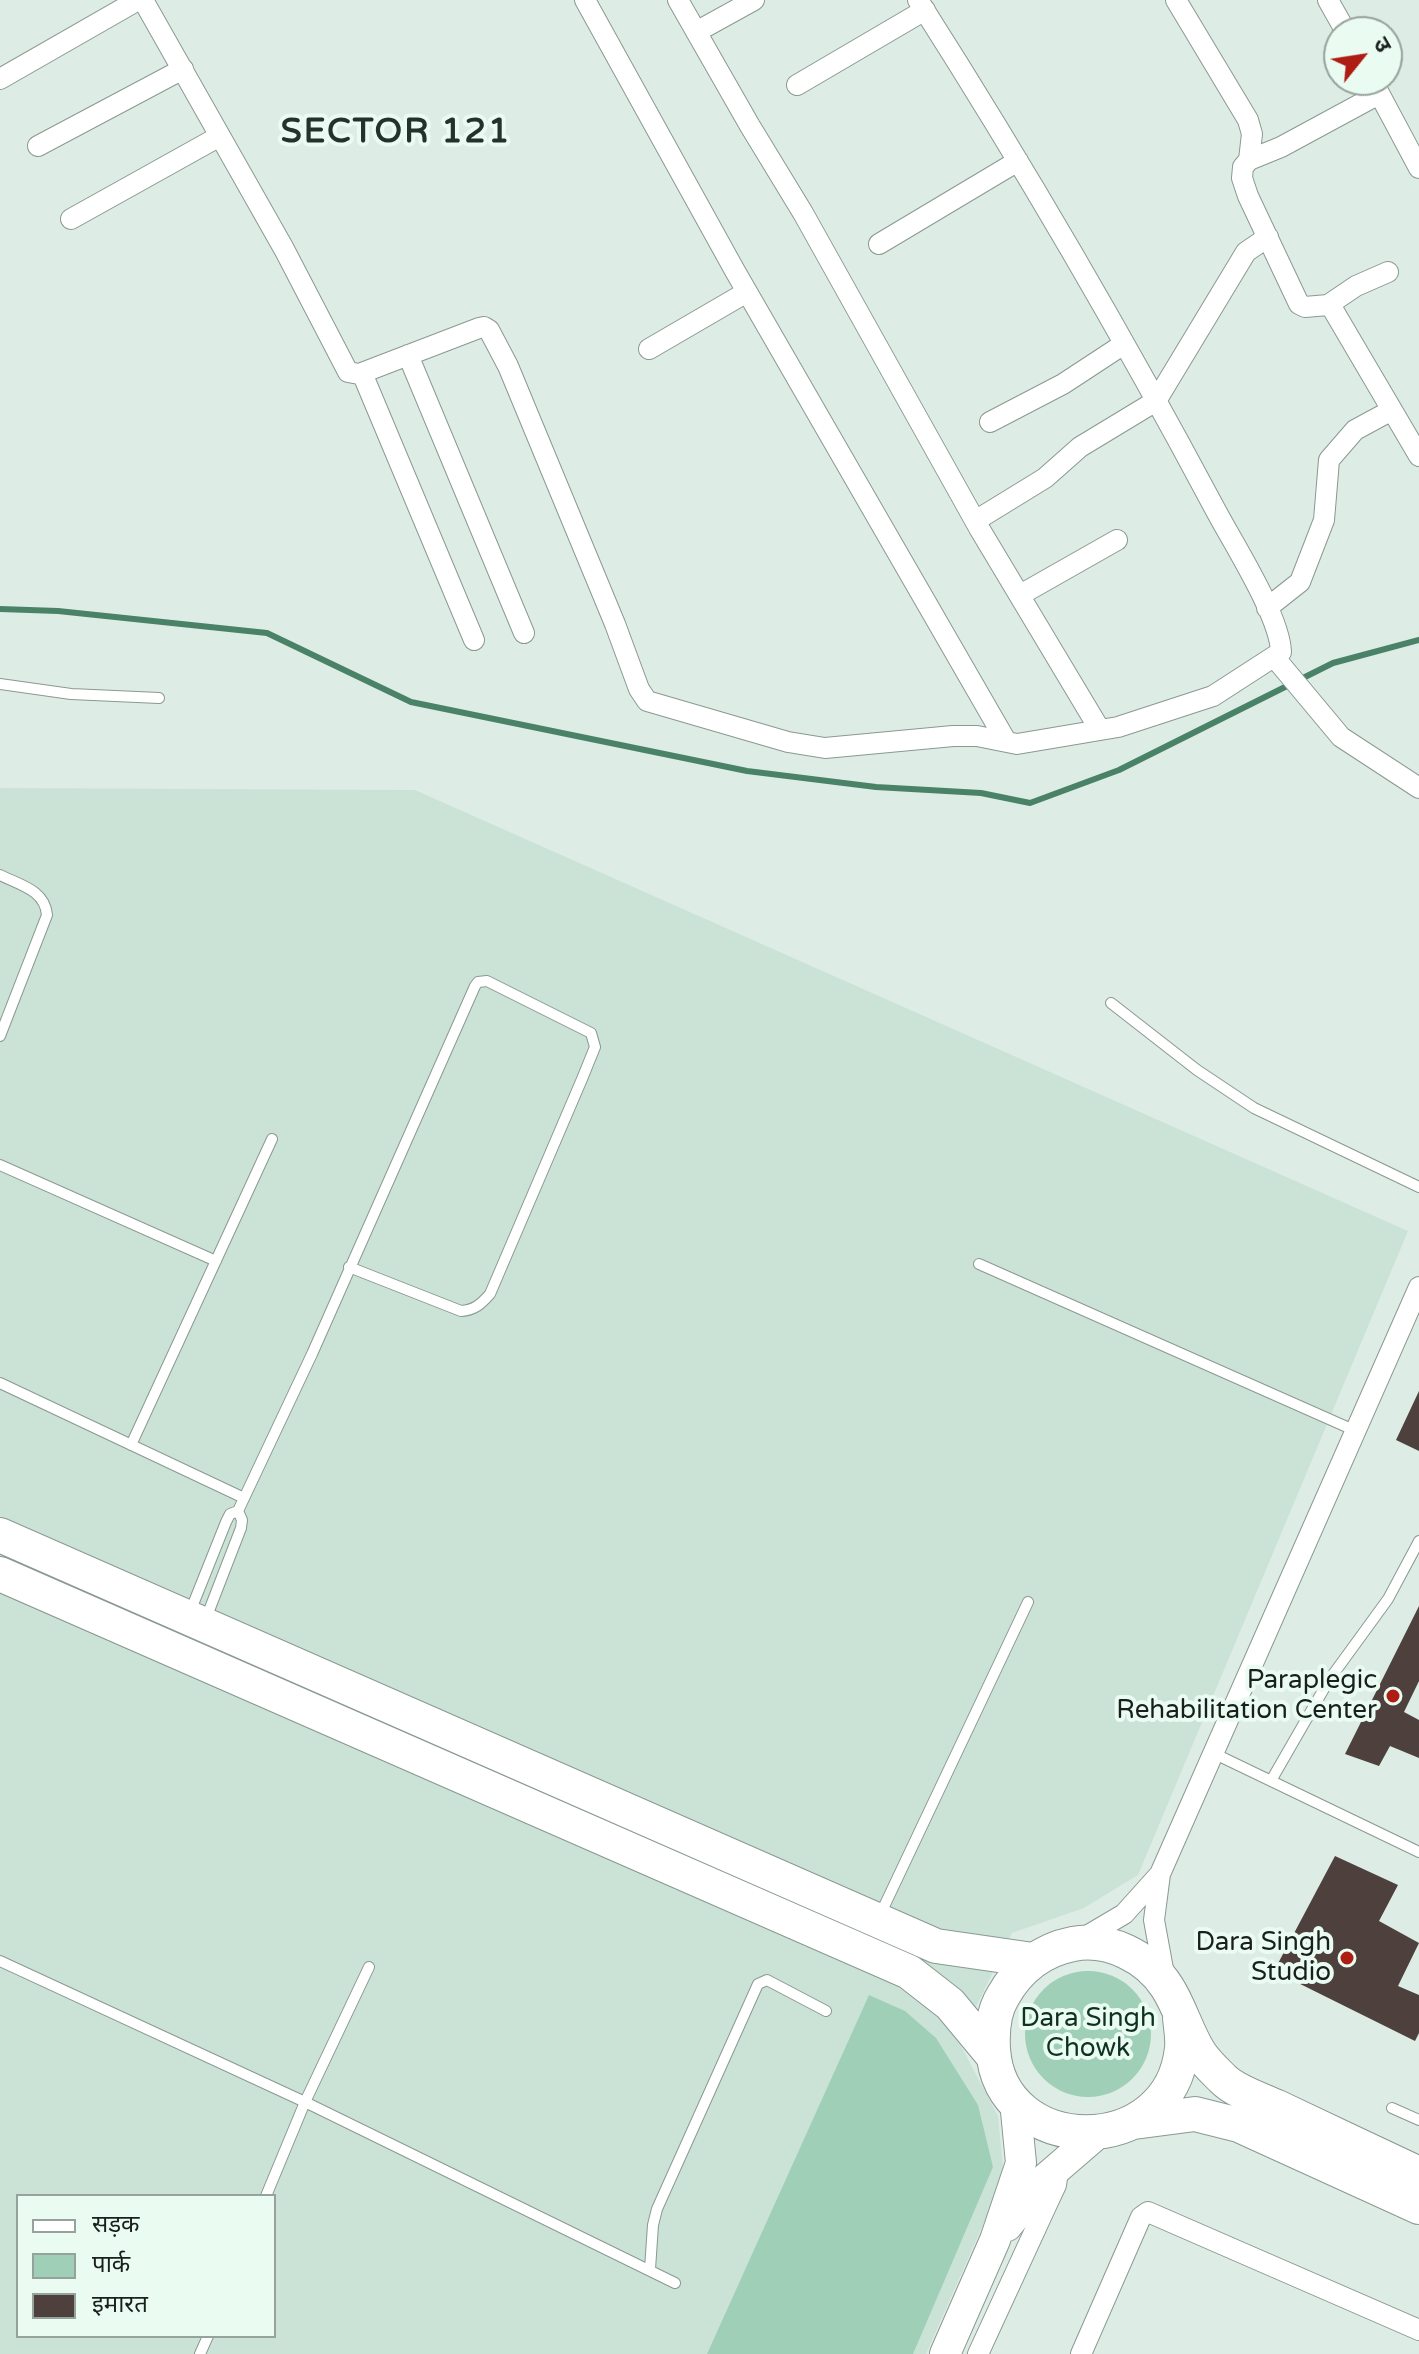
<!DOCTYPE html>
<html>
<head>
<meta charset="utf-8">
<style>
  body { margin:0 }
  #map { position:relative; width:1419px; height:2354px; overflow:hidden; background:#ddede5; font-family:"Varela Round","Noto Sans Devanagari",sans-serif }
  canvas { display:block }
  .legend { position:absolute; left:16px; top:2194px; width:260px; height:144px; box-sizing:border-box; background:#eafbf2; border:2px solid #96a39c; margin:0; padding:10px 14px; list-style:none; font-size:24px; color:#191f1c }
  .legend li { display:flex; align-items:center; gap:16px; height:40px }
  .legend b { width:40px; border:2px solid #96a39c }
  .north { position:absolute; left:1323px; top:16px; width:80px; height:80px; box-sizing:border-box; background:#eafbf2; border:2px solid #96a39c; border-radius:50%; rotate:60deg; font-size:22px; font-weight:700; line-height:32px; text-align:center; color:#191f1c }
  .north::after { content:''; display:block; margin:auto; width:28px; height:36px; background:#ad1d14; clip-path:polygon(50% 0,100% 100%,50% 72%,0 100%) }
</style>
</head>
<body>
<div id="map">
<canvas width="1419" height="2354"></canvas>
<ul class="legend">
<li><b style="height:10px;background:#fff"></b>सड़क</li>
<li><b style="height:22px;background:#9fd0b7"></b>पार्क</li>
<li><b style="height:22px;background:#4e403d"></b>इमारत</li>
</ul>
<div class="north">उ</div>
</div>
<script>
const ctx = document.querySelector('canvas').getContext('2d');
ctx.lineJoin = 'round';
function fillPath(path, color) {
  ctx.fillStyle = color;
  ctx.fill(path, 'evenodd');
}
function trace(path, color, width, dash) {
  ctx.strokeStyle = color;
  ctx.lineWidth = width;
  ctx.lineCap = dash ? 'butt' : 'round';
  ctx.setLineDash(dash || []);
  ctx.stroke(path);
}
function label(font, color, halo, rows, align = 'center') {
  ctx.font = font + ' "Varela Round",sans-serif';
  ctx.lineWidth = 8;
  ctx.setLineDash([]);
  ctx.textBaseline = 'middle';
  ctx.strokeStyle = halo;
  ctx.fillStyle = color;
  for (const [text, x, y, turn = 0] of rows) {
    ctx.save();
    ctx.translate(x, y);
    ctx.rotate((+turn || 0) * Math.PI / 180);
    ctx.textAlign = isNaN(turn) ? turn : align;
    if (halo) ctx.strokeText(text, 0, 0);
    ctx.fillText(text, 0, 0);
    ctx.restore();
  }
}
const built = new Path2D(`
  M0,788L415,790L1408,1231L1138,1875L1084,1908L1012,1933L959,2042L998,2116L1004,2177L926,2354H0ZM18,2196H274V2336H18Z`);
const green = new Path2D(`
  M1025 2034a63 63 0 1 1 126 0a63 63 0 1 1-126 0Z
  M869,1995L905,2011L936,2038L978,2105L993,2167L913,2354H707Z`);
const stream = new Path2D(`
  M0,609L58,611L267,633L411,702L747,771L876,787L981,793L1030,803L1119,770L1333,663L1419,640`);
const building = new Path2D(`
  M1419,1391V1451L1396,1440Z
  M1419,1606V1681L1404,1712L1419,1720V1758L1390,1746L1379,1766L1345,1754Z
  M1335,1856L1398,1885L1379,1921L1419,1943L1398,1986L1419,1995V2033L1415,2041L1274,1971Z`);
const service = new Path2D(`
  M0,684L71,694L159,698
  M0,875C20,885 45,890 47,915L0,1036
  M1111,1003L1197,1070L1254,1108L1419,1187
  M0,1165L216,1261
  M979,1264L1356,1431
  M0,1383L244,1498
  M131,1445L272,1139
  M190,1612L226,1522L230,1514L238,1511L312,1354L475,986L478,982L487,981L591,1033L595,1047L582,1079L490,1294C481,1304 475,1310 461,1311L349,1267
  M205,1621L241,1528L242,1520L238,1511
  M1213,1753L1419,1852
  M1272,1779L1329,1680L1388,1599L1419,1541
  M880,1915L1028,1602
  M0,1961L305,2102L675,2283
  M1392,2108L1419,2120
  M266,2196L305,2102L369,1967
  M650,2269L653,2225L657,2209L758,1984L767,1980L826,2011
  M200,2354L208,2336`);
const minor = new Path2D(`
  M143,0L284,249L348,372L359,374L479,328L484,327L489,330L508,366L615,624L639,689L647,701L788,742L825,748L953,736H977L1017,744L1118,727L1213,696L1281,652C1280,616 1233,543 1215,509C1123,336 1024,166 918,0
  M585,0L735,271L1006,741
  M678,0L750,126L803,213L979,528L1100,730
  M1176,0L1248,120L1252,134L1249,160
  M1328,0L1346,32
  M696,32L754,0
  M0,79L138,0
  M1372,80L1419,168
  M797,85L925,10
  M1379,94L1281,147L1249,160L1243,167L1242,178L1248,196L1299,304L1305,307L1328,305L1332,308L1419,456
  M38,146L183,69
  M71,219L220,136
  M879,244L1018,161
  M1328,305L1356,286L1388,272
  M649,349L747,292
  M408,355L524,633
  M362,373L474,640
  M990,422L1063,384L1124,344
  M975,521L1045,478L1080,447L1156,401L1246,252L1268,237
  M1020,595L1117,540
  M1267,608L1300,582L1324,520L1329,460L1355,430L1392,410
  M1275,658L1341,737L1419,788
  M1080,1940L1124,1914L1160,1874
  M1165,1980L1154,1920L1160,1874L1419,1287
  M978,2354L1048,2202L1056,2185L1058,2171
  M1081,2354L1141,2217L1148,2212L1419,2330`);
const secondary = new Path2D(`
  M1007,2226L1046,2178L1097,2134
  M945,2354L995,2240L1021,2163L1015,2101`);
const trunk = new Path2D(`
  M0,1535L936,1946L1033,1960
  M0,1574L909,1972L950,2004L994,2057
  M1180,2018C1181,2028 1183,2039 1182,2048C1171,2161 1000,2159 993,2049C992,2030 993,2012 1003,1996C1018,1969 1042,1950 1073,1944C1108,1937 1148,1957 1167,1987C1180,2007 1186,2031 1199,2052C1205,2062 1215,2071 1223,2079C1236,2092 1260,2099 1277,2107C1324,2129 1372,2152 1419,2174
  M1134,2122L1195,2114L1239,2125L1419,2207`);
const markers = [
  [1393,1696,8,"#ad1d14"],
  [1347,1958,8,"#ad1d14"]
];
const poiNames = [
  ["Paraplegic",1377,1681],
  ["Rehabilitation Center",1377,1711],
  ["Dara Singh",1331,1943],
  ["Studio",1331,1973]
];
const parkNames = [
  ["Dara Singh",1088,2019],
  ["Chowk",1088,2049]
];
const districtNames = [
  ["SECTOR 121",396,133]
];
fillPath(built, '#cbe3d6');
fillPath(green, '#9fd0b7');
trace(stream, '#4a8268', 6);
fillPath(building, '#4e403d');
trace(service, '#8a9991', 12);
trace(minor, '#8a9991', 22);
trace(secondary, '#8a9991', 32);
trace(trunk, '#8a9991', 36);
trace(service, '#fff', 10);
trace(minor, '#fff', 20);
trace(secondary, '#fff', 30);
trace(trunk, '#fff', 34);
for (const [x, y, r, color] of markers) {
  const dot = new Path2D();
  dot.arc(x, y, r, 0, 2 * Math.PI);
  ctx.fillStyle = color;
  ctx.fill(dot);
  trace(dot, '#eafbf2', 3);
}
label('26px', '#191f1c', '#eafbf2', poiNames, 'right');
label('26px', '#0e3122', '#eafbf2', parkNames);
ctx.letterSpacing = '2px';
label('bold 34px', '#25322b', '#eafbf2', districtNames);
ctx.letterSpacing = '0px';
</script>
</body>
</html>
